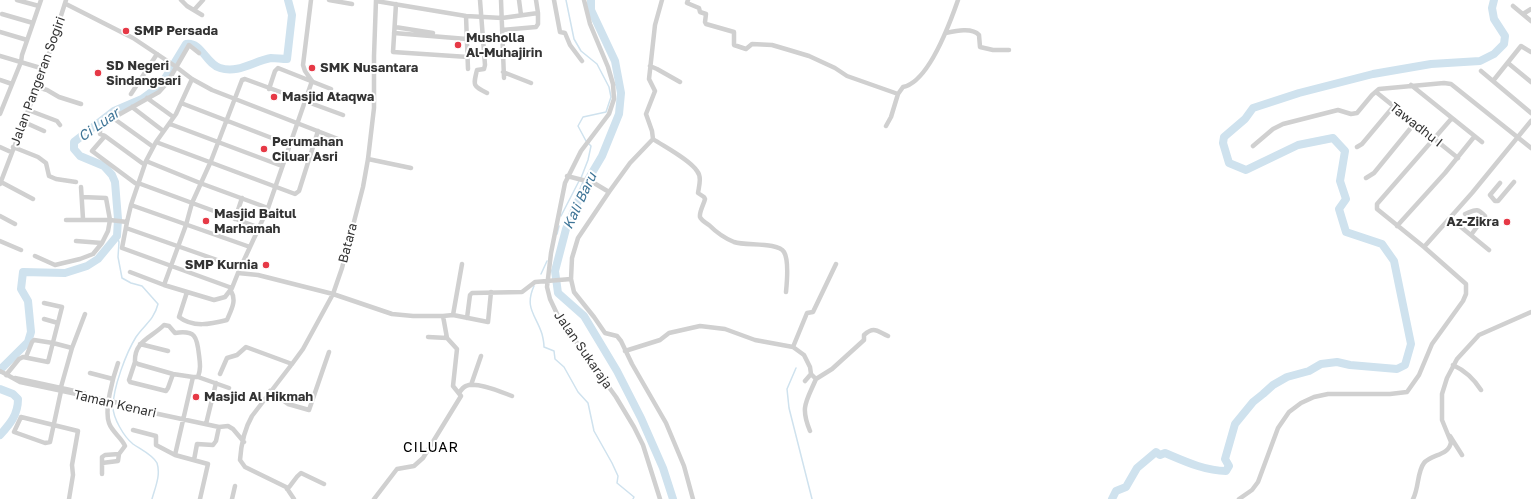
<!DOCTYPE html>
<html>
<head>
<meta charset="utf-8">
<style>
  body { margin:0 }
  canvas { display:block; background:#fff }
</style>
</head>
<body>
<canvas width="1531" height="499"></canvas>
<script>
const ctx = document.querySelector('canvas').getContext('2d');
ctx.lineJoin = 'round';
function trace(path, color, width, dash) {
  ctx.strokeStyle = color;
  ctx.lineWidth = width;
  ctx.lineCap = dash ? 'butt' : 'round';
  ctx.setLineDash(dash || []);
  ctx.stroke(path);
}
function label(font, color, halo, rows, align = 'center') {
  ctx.font = font + ' "Golos Text",sans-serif';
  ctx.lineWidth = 4;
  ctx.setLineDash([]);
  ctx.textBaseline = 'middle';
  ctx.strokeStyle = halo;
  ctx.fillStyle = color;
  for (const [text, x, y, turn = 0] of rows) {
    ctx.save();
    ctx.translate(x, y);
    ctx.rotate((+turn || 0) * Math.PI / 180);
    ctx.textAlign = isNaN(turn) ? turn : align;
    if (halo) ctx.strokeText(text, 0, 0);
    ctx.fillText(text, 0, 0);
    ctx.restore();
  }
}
const stream = new Path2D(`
  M566,0L574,39L581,51L597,64L609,87L611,97L606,112L583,117L578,126L586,141
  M615,85L619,84
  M581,178L588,160L591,146L589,144
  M561,216L579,181
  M557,234L559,226
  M117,236L119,242L118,257L122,278L131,283L142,286L158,304C154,320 144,325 136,337C126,353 113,388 113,407C113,418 124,437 133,444C140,449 153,455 157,463C161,475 155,488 152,499
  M541,274L547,261
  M534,286C524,308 536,315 542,334C543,338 544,342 544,347L554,351L555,359L564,367L578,392L588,403L594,431L612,463L618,476L617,483L634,497L633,499
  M796,368L787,389L789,408L812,499`);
const river = new Path2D(`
  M591,0V10L615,61L621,93L619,114L602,156L586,183L566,229L555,271L558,293L584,316L617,371L641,418L663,468L673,499
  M0,370L28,342L31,332L28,301L21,289L23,272L65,273L87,266L98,259L117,236L118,219L115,182L112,175L104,166L80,156L74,149V142L114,111L142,99L161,85L186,44C201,41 206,64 220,68C238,74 254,61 271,58C276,58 282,59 287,59L292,15L288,0
  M0,389L13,394L18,399C18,415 10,424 0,435
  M1112,499L1116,491L1126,487L1137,468L1156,452L1160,455L1165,453C1184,461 1205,471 1226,471L1229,466L1225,459L1235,424L1253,402L1263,394L1273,385L1287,377L1309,371L1321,364L1337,362L1350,365L1397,369L1405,365L1411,344L1394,261L1382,244L1346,232L1339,209L1346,199L1340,181L1345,151L1333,138L1298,145L1246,170L1229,163L1223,143L1224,137L1245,119L1253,108L1299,93L1373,74L1431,64L1480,61L1494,54L1504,44L1505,36L1494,19L1492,8L1494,0`);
const minor = new Path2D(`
  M17,0L39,6
  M181,0L187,6L202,15
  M311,0L303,65L305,71L312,81
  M329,0L352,4
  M480,0L485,65L484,69L477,70C473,86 473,86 487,93
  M501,0L504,78
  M519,0L521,15
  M554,0L560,32L565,33L570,45L582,61
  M584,0L590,24L608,67L613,84L614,99L609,114L581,151L565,183L551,253L547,287L550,299L559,318L616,397L634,427L643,445L660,499
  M662,0L655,25L649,79L655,91L646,114L652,131L653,139L630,163L609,192L578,238L572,258L571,279L574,292L594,317L605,333L617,336L621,341L632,364L666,423L684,466L693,499
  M688,0L687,3L699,8L700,12L706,14L705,22L706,24L734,32V45L746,49L752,44L772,45L789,50L809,56L835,68L847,76L898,94L903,87C929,82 950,23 958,0
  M376,1L466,16L502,18L538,13L536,0
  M66,4L133,38L175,66L192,79L212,90L338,139
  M396,4L393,52L468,57
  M1513,6L1531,21
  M194,10L203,0
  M2,14L33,23
  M1523,14L1531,9
  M466,16L468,69
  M395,27L433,33
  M502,30L536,27L538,24V13
  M0,32L27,40
  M394,33L467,39
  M946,33C955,31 972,27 979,35L980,47L993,50H1009
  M0,56L44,69
  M1508,63L1531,82
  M650,66L657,69L680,82
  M1481,71L1531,113
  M503,72L531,83
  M0,80L12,84
  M1493,81L1521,46L1531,52
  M1411,85L1482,142
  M37,87L47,90L59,97L81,104
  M269,89L275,71L278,68L331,89
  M1376,92L1458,158
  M131,94L157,54
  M147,98L172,116
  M181,103L290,145
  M132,107L162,130
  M28,110L57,121L60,125
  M0,114L21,62L22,55L41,0
  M113,118L152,146
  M24,122L44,131
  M170,124L282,166
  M886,126L891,117L898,94
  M105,136L142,163
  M653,139C665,147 690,160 697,171C702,177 699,186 698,193L704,197L705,199C704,204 699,212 700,217C701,220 706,223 709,225C717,233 724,238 734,242C746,246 778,242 784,252C789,260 787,282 786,292
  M156,142L295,194L299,191L318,131
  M1253,146L1273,129L1283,124L1338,110L1351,114L1357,113L1372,95L1379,89L1444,83L1451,84L1531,148
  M0,147L11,152
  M13,147L38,157L46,163L49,176L56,179L76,182
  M1357,147L1362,144L1393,107
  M368,159L411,168
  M146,161L200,183L268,208
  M567,176L594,183L609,192
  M1366,178L1374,173L1414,124
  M1,182L33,199
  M135,183L92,151L105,136L100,134V129L113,118L159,92L167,83L189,45L199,53
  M138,183L260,228
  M1500,183L1490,195L1495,201H1498L1514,182
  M0,184L44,69L66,0
  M81,187L83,219
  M131,205L250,247
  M1465,214C1475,210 1477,207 1485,216L1471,235
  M0,216L15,224
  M1450,218L1489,250
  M235,219L242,198
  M66,220H110L127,222L122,248L232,288
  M127,222L131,205L146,161L156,142L176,114L192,79
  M1397,226L1445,173L1474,137
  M126,228L240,268
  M0,241L21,250
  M76,241L102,243
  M1424,247L1472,193L1531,121
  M35,256L55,265L80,259L93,254L102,243L108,231L110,220L106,198L82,197
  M130,272L164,285L214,300L225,297L232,288L238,273L258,275L333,294L392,314L413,316H443L447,338L457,349L453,386L461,396L423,458L414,466L397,469L374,499
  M238,273L268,208L312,81
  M164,285L186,225L192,203L211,161L242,80L245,79L343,115
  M187,292L179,317C193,328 211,324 227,320C231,310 237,301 231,291
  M453,315L462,264
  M443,316L453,315L488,322L491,292
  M467,318L470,295L472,293L522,292L535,282L571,279
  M44,319L58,323
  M428,337L447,338
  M140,344L168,351
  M793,347L807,313L813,312L836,264
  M72,348L85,314
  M625,351L660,340L669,333L700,326L725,329L755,340L793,347L804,355L810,367L811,374L805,381
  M26,357L32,342L34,340L53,343L72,348L61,387
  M135,362L129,380L130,382L166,391L168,388L173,374
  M1453,365C1466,371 1474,379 1481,390
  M0,371L20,382L119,403L130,406L135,409L219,427L228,426L233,429L244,442
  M90,373L113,379
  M220,374L227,358L237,355L246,347L292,364
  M811,374L816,379L832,369L864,340V335C874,326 877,331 888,336
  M6,375L19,359L23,357L48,362L62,307L44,303
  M193,377H198C201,369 200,363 199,355C197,336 195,330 175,333L169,326L164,325C151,338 134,341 135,362L138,364L173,374L193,377L175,455L208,464L200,499
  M198,377L229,388
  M15,378L84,393
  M471,385L481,356
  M61,391L50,442L45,443L14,432L21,417L78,431L72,465L73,475L69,499
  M270,391L288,404L309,410L329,352
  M459,393C461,390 463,387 466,386C476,381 501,392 512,396
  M206,424L216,383
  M133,430L156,436V445L175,455
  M810,431C800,407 806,402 816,379
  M1450,436L1462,455
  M194,460L197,444L213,445L216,441L219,427
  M102,463L118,461L119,454L125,446C122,438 112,432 109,423C104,410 113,377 118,363
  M102,474V457L105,455L119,454
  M287,489C293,484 294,478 301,473L324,484
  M232,499L235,486
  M294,499L286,487L245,467L240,460C241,446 245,428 252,416L292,364L303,349L333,294L342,268L363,187L368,159L374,108V56L376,0
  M1239,499L1252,490L1258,482L1278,428L1289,412L1301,403L1314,397L1328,394H1390L1407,392L1419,375L1432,344L1463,301L1466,294V284L1424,247L1377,209V204L1452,118
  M1413,499C1419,488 1417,472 1424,463C1431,454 1449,456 1451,442L1442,420V394L1447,378L1457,359L1479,335L1531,312`);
const markers = [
  [126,31,4,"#e63946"],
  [458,45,4,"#e63946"],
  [312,68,4,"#e63946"],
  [98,73,4,"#e63946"],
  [274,97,4,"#e63946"],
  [264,149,4,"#e63946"],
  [206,221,4,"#e63946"],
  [1507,222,4,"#e63946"],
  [266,265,4,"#e63946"],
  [196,397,4,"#e63946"]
];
const poiNames = [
  ["SMP Persada",134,31],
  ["Musholla",466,38],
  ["Al-Muhajirin",466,53],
  ["SD Negeri",106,66],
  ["Sindangsari",106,81],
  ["SMK Nusantara",320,68],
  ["Masjid Ataqwa",282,97],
  ["Perumahan",272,142],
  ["Ciluar Asri",272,157],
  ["Masjid Baitul",214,214],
  ["Marhamah",214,229],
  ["Az-Zikra",1499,222,"right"],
  ["SMP Kurnia",258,265,"right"],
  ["Masjid Al Hikmah",204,397]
];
const streetNames = [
  ["Jalan Pangeran Sogiri",38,81,-70],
  ["Tawadhu I",1416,125,38],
  ["Batara",348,243,-75],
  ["Jalan Sukaraja",583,350,55],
  ["Taman Kenari",115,404,13]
];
const waterNames = [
  ["Ci Luar",99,125,-35],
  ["Kali Baru",580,201,-65]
];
const neighbourhoodNames = [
  ["CILUAR",431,448]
];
trace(stream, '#cfe2ee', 1.5);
trace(river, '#cfe2ee', 8);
trace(minor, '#d0d0d0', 4.5);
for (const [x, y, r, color] of markers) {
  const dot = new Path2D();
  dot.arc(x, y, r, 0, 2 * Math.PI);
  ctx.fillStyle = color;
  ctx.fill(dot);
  trace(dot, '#fff', 1.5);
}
label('bold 13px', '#333', '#fff', poiNames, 'left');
label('13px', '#333', '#fff', streetNames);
label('italic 14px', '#3f7597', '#fff', waterNames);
ctx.letterSpacing = '1px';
label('14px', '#000', '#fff', neighbourhoodNames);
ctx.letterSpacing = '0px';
</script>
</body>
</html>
